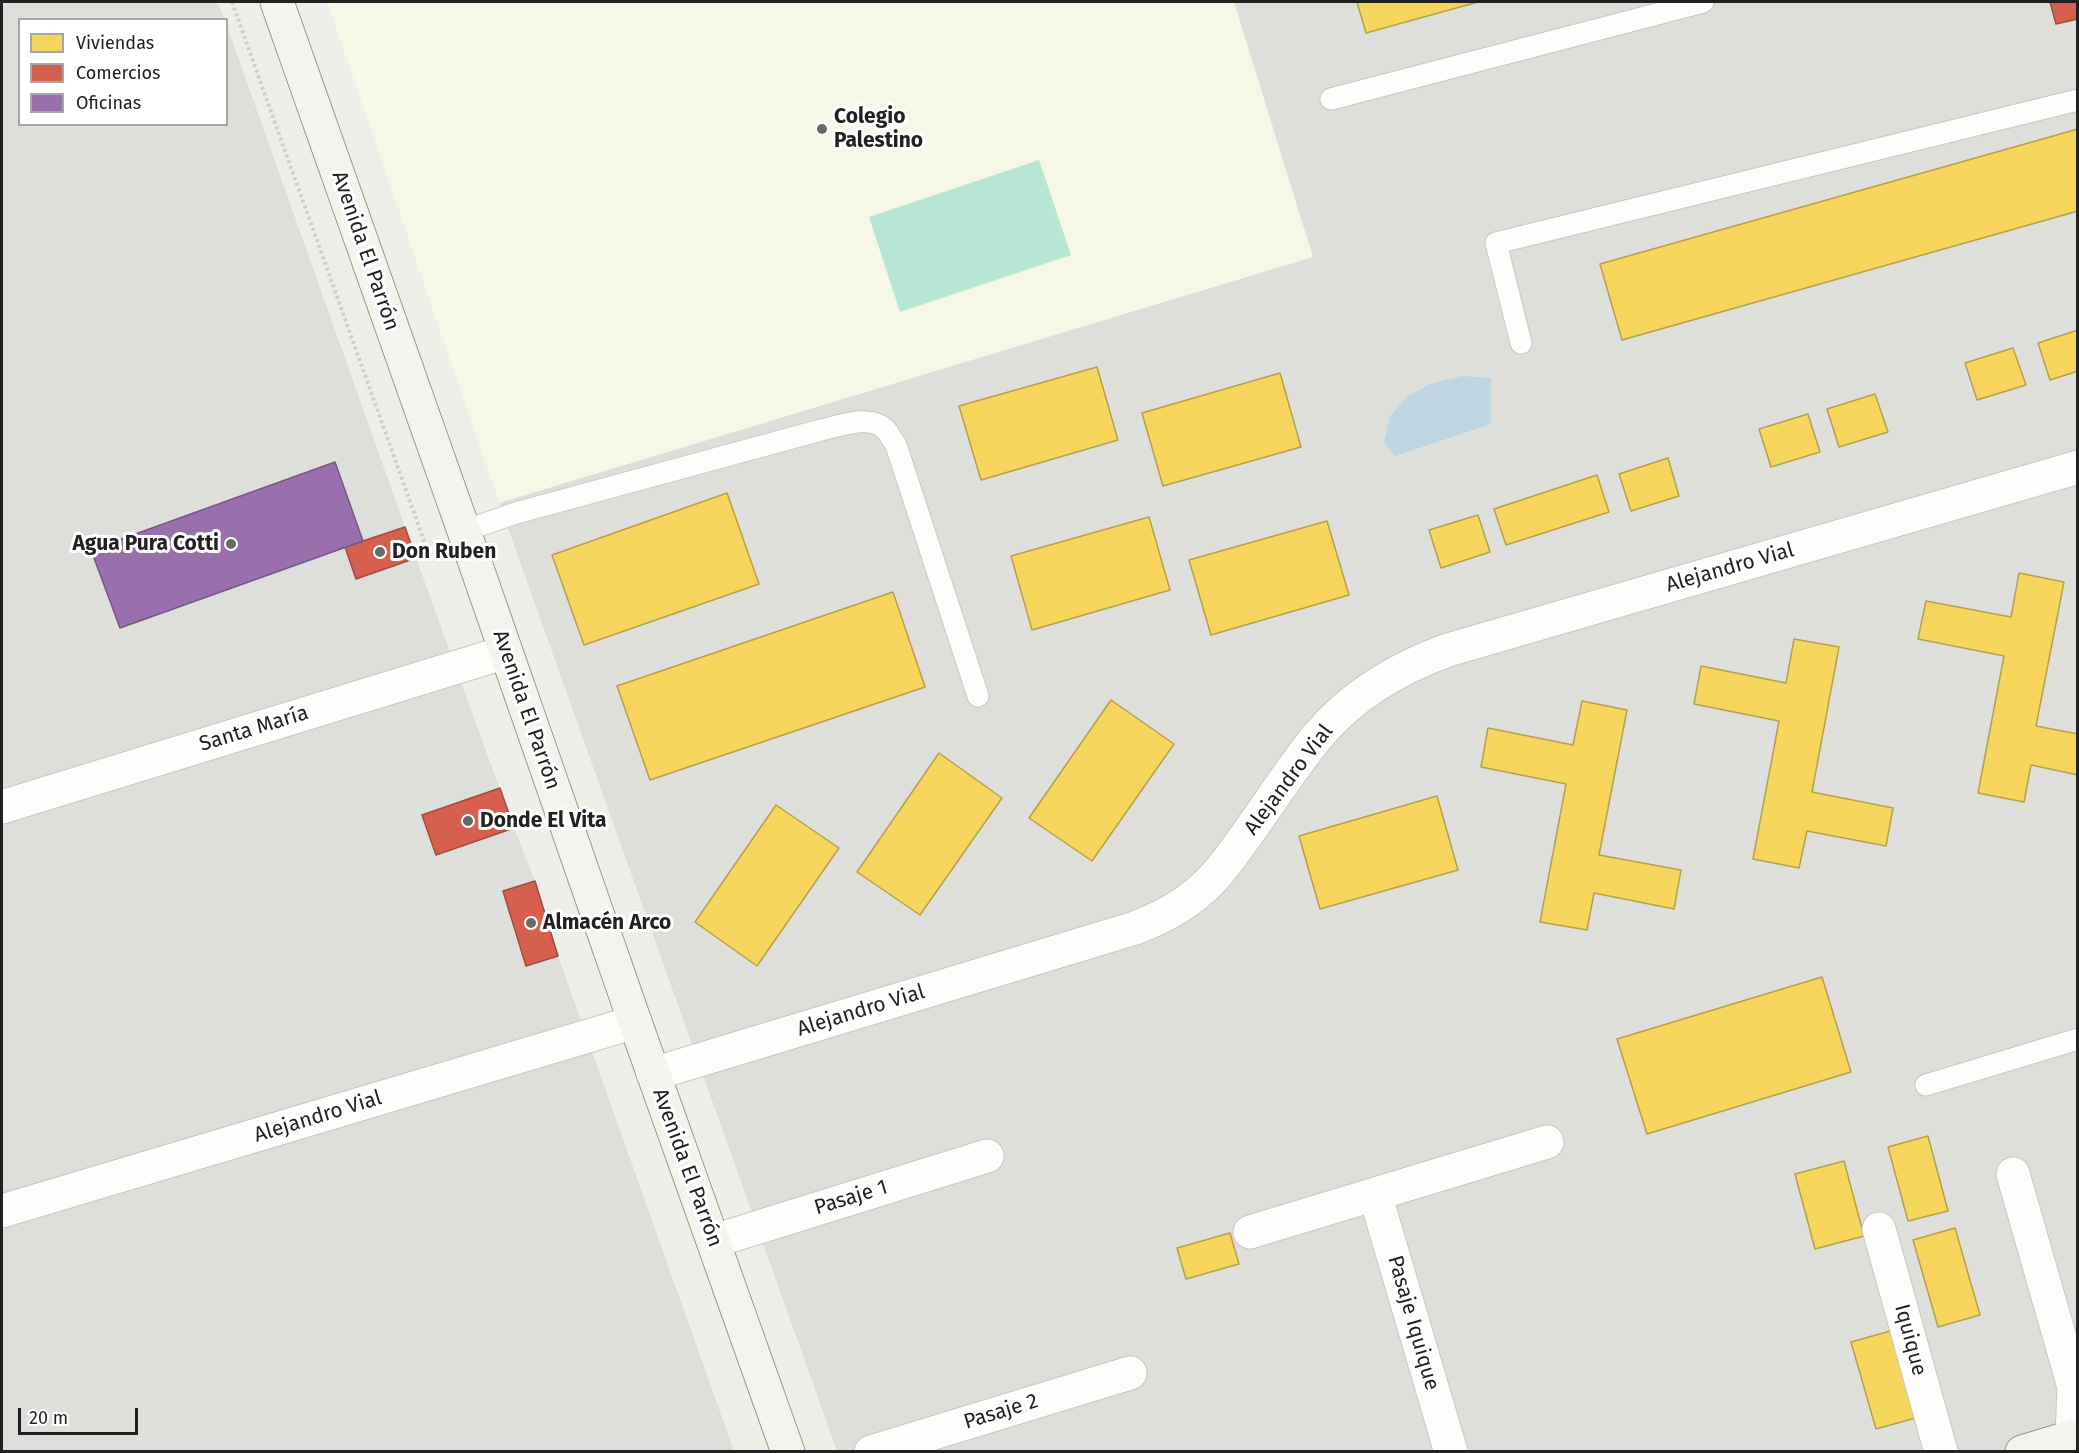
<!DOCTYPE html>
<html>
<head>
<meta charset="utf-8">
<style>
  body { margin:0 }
  #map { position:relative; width:2079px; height:1453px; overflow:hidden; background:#efefea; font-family:"Fira Sans",sans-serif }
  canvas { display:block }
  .frame { position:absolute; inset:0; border:3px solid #212121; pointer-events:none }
  .legend { position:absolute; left:18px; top:18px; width:210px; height:108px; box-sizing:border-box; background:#fff; border:2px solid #a6a6a6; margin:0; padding:8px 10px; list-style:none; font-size:18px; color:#212121 }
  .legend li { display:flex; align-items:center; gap:12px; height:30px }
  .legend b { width:30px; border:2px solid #a6a6a6 }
  .scale { position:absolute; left:18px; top:1408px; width:120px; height:27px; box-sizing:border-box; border:3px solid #212121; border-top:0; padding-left:8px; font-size:18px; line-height:21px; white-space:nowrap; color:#212121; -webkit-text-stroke:4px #fff; paint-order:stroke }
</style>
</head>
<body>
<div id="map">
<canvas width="2079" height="1453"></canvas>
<div class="frame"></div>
<ul class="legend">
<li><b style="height:16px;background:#f6d55c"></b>Viviendas</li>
<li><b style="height:16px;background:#d6604d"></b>Comercios</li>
<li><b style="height:16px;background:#9970ab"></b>Oficinas</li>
</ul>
<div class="scale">20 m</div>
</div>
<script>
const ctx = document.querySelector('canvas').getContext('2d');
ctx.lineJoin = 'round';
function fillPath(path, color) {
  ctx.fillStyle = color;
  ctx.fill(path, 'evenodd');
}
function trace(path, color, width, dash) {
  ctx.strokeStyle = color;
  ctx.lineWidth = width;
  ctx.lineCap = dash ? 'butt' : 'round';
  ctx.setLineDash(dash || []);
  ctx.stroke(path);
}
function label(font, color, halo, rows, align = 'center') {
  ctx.font = font + ' "Fira Sans",sans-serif';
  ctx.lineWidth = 6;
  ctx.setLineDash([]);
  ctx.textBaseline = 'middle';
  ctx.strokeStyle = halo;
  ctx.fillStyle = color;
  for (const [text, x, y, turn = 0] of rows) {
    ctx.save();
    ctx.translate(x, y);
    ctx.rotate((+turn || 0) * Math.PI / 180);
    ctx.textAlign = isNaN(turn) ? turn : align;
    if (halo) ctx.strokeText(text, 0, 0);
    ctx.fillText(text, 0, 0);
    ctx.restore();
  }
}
const residential = new Path2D(`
  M2,2H218L224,19L20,20V124H226L227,26L416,558L514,828L535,881L558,956L734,1451L2,1452Z
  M327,2H2077V1451H837L499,503Z`);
const education = new Path2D(`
  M327,2H1234L1313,257L499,503Z`);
const pitch = new Path2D(`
  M1039,160L1071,255L900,312L869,217Z`);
const water = new Path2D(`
  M1462,376L1491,378V424L1395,456L1384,442L1390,416L1408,396L1430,384Z`);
const homes = new Path2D(`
  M1357,2H1478L1366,33Z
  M2078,129V211L1622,340L1600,264Z
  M2078,330V371L2050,380L2038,343Z
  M2013,348L2026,385L1977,400L1965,363Z
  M1097,367L1118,440L981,480L959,406Z
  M1280,373L1301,447L1163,486L1142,413Z
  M1875,394L1888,432L1839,447L1827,409Z
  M1808,414L1820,452L1771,467L1759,429Z
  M1668,458L1679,496L1631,511L1619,474Z
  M1597,475L1609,512L1506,545L1494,509Z
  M727,493L759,584L584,645L552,555Z
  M1478,515L1490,552L1441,568L1429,530Z
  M1149,517L1170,590L1032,630L1011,556Z
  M1327,521L1349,595L1211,635L1189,560Z
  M2019,573L2064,582L2036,726L2078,734V775L2031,765L2024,802L1978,793L2004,656L1918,639L1926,601L2011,617Z
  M893,592L925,687L650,780L617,686Z
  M1794,639L1839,647L1812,792L1893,808L1886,846L1807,831L1799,868L1753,859L1779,721L1694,704L1701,666L1786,683Z
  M1111,700L1174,744L1092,861L1029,818Z
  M1582,701L1627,710L1599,855L1681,870L1674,909L1594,893L1587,930L1540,922L1566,784L1481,767L1488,728L1573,745Z
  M939,753L1002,798L920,915L857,872Z
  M1437,796L1458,870L1320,909L1299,836Z
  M776,805L839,848L757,966L695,922Z
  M1822,977L1851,1072L1647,1134L1617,1039Z
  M1928,1136L1948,1211L1908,1221L1888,1147Z
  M1844,1161L1864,1236L1815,1249L1795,1174Z
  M1955,1228L1980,1315L1938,1327L1913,1240Z
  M1230,1233L1239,1264L1186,1279L1177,1248Z
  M1894,1330L1919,1417L1876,1429L1851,1342Z`);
const shops = new Path2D(`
  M2050,2H2078V19L2056,24Z
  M405,527L416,558L356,579L345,547Z
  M500,788L514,828L436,855L422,815Z
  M535,881L558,956L526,966L503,891Z`);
const offices = new Path2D(`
  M335,462L363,541L120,628L91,550Z`);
const path = new Path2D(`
  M232,2L428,552`);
const lane = new Path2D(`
  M1331,99L1703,2
  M1521,343L1496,243L2078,100
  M464,531L516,513L821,430C840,426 869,414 885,429C889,433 892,440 896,445L978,696
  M1926,1085L2078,1039`);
const street = new Path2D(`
  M2,807L506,652
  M653,1074L1135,928C1153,921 1171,913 1187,901C1211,885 1228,861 1245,837C1269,804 1291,769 1317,737C1351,696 1398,668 1448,650L2078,467
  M2013,1174L2074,1387L2072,1437L2077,1452
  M1375,1194L1451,1452
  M2,1211L635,1022
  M1879,1229L1941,1452
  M1250,1232L1547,1142
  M714,1241L987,1156
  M871,1452L1130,1373`);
const secondary = new Path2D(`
  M277,2L464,531L635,1022L788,1452
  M2022,1452L2078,1435`);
const markers = [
  [822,129,6,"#696967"],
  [231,544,6,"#696967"],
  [380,552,6,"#696967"],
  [468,821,6,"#696967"],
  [531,923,6,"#696967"]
];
const poiNames = [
  ["Colegio",834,117],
  ["Palestino",834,141],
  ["Agua Pura Cotti",219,544,"right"],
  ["Don Ruben",392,552],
  ["Donde El Vita",480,821],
  ["Almacén Arco",543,923]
];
const streetNames = [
  ["Avenida El Parrón",365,251,71],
  ["Alejandro Vial",1730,568,-16],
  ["Avenida El Parrón",526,710,71],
  ["Santa María",254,729,-17],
  ["Alejandro Vial",1289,780,-53],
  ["Alejandro Vial",861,1011,-17],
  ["Alejandro Vial",318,1117,-17],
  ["Avenida El Parrón",687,1168,70],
  ["Pasaje 1",851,1198,-17],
  ["Pasaje Iquique",1413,1323,74],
  ["Iquique",1910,1340,75],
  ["Pasaje 2",1001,1412,-17]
];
fillPath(residential, '#dededb');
fillPath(education, '#f6f8e7');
fillPath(pitch, '#b7e6d7');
fillPath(water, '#bfd6e2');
fillPath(homes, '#f6d55c');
trace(homes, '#b69f4a', 1.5);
fillPath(shops, '#d6604d');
trace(shops, '#a04d40', 1.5);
fillPath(offices, '#9970ab');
trace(offices, '#755882', 1.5);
trace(lane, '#c8c8c6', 23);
trace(street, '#c8c8c6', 35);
trace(secondary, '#959a82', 35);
trace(path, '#d8ccc8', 4, [3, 3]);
trace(lane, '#fdfdfc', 21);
trace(street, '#fdfdfc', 33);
trace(secondary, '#f3f4ed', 33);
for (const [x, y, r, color] of markers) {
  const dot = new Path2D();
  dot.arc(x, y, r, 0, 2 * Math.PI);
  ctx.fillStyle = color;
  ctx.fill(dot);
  trace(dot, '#fff', 2);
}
label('bold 21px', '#212121', '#fff', poiNames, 'left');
label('21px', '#212121', '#fff', streetNames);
</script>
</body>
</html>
